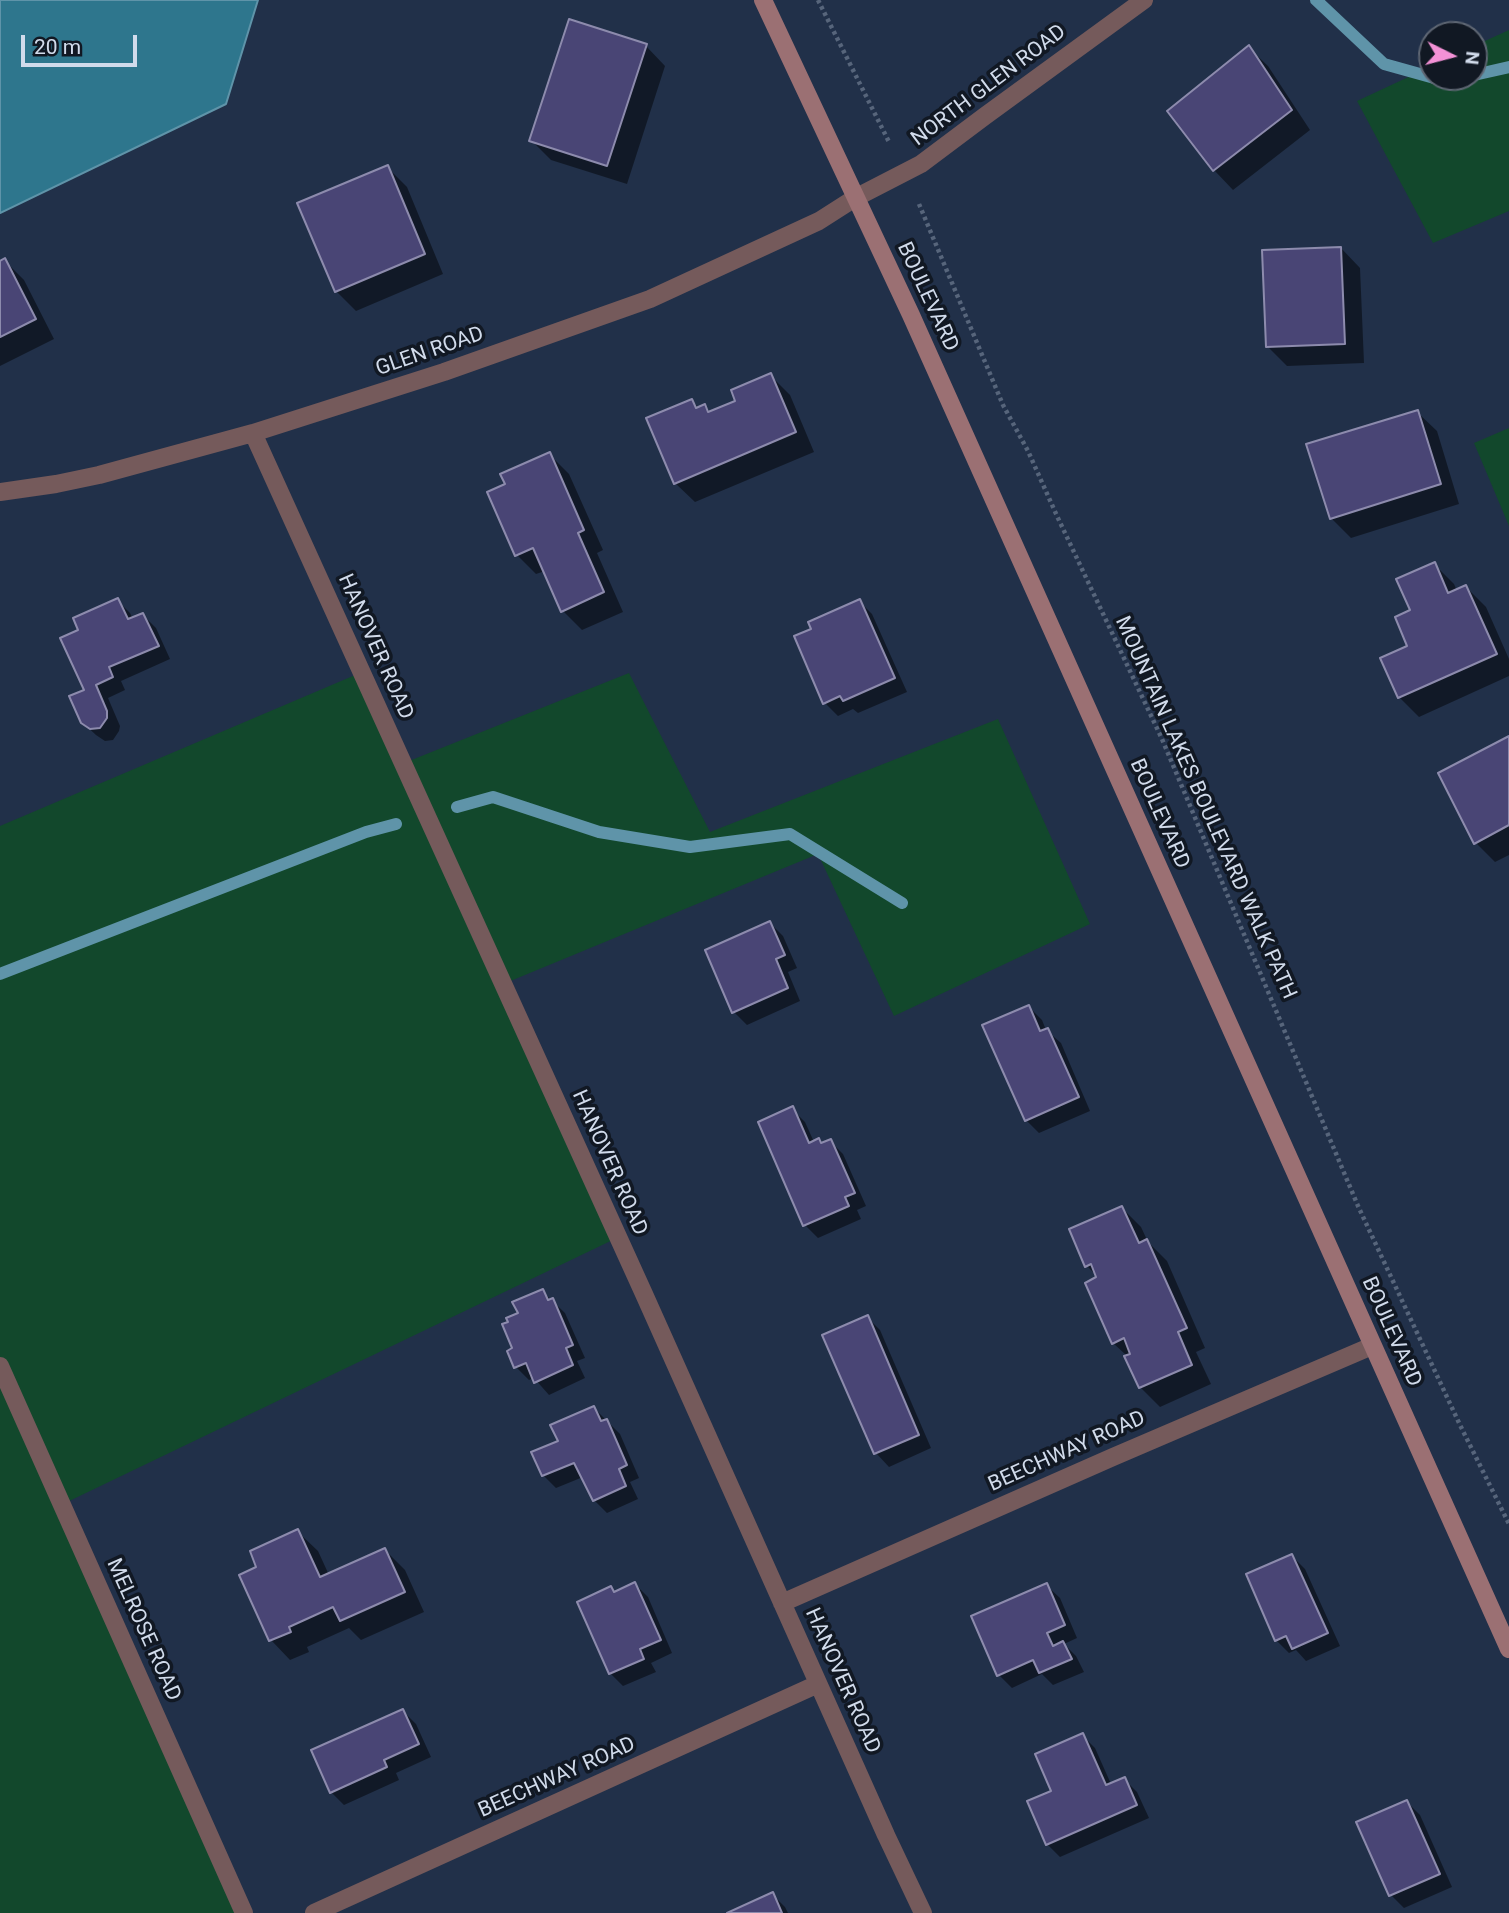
<!DOCTYPE html>
<html>
<head>
<meta charset="utf-8">
<style>
  body { margin:0 }
  #map { position:relative; width:1509px; height:1913px; overflow:hidden; background:#213049; font-family:Roboto,sans-serif }
  canvas { display:block }
  .north { position:absolute; left:1418px; top:21px; width:70px; height:70px; box-sizing:border-box; background:#111823; border:2px solid #5e6673; border-radius:50%; rotate:96deg; font-size:19px; font-weight:700; line-height:28px; text-align:center; color:#d1dbeb }
  .north::after { content:''; display:block; margin:auto; width:24px; height:32px; background:#f391d6; clip-path:polygon(50% 0,100% 100%,50% 72%,0 100%) }
  .scale { position:absolute; left:21px; top:35px; width:116px; height:32px; box-sizing:border-box; border:4px solid #d1dbeb; border-top:0; padding-left:9px; font-size:21px; line-height:24px; white-space:nowrap; color:#d1dbeb; -webkit-text-stroke:5px #111823; paint-order:stroke }
</style>
</head>
<body>
<div id="map">
<canvas width="1509" height="1913"></canvas>
<div class="north">N</div>
<div class="scale">20 m</div>
</div>
<script>
const ctx = document.querySelector('canvas').getContext('2d');
ctx.lineJoin = 'round';
function fillPath(path, color) {
  ctx.fillStyle = color;
  ctx.fill(path, 'evenodd');
}
function trace(path, color, width, dash) {
  ctx.strokeStyle = color;
  ctx.lineWidth = width;
  ctx.lineCap = dash ? 'butt' : 'round';
  ctx.setLineDash(dash || []);
  ctx.stroke(path);
}
function label(font, color, halo, rows, align = 'center') {
  ctx.font = font + ' Roboto,sans-serif';
  ctx.lineWidth = 7;
  ctx.setLineDash([]);
  ctx.textBaseline = 'middle';
  ctx.strokeStyle = halo;
  ctx.fillStyle = color;
  for (const [text, x, y, turn = 0] of rows) {
    ctx.save();
    ctx.translate(x, y);
    ctx.rotate((+turn || 0) * Math.PI / 180);
    ctx.textAlign = isNaN(turn) ? turn : align;
    if (halo) ctx.strokeText(text, 0, 0);
    ctx.fillText(text, 0, 0);
    ctx.restore();
  }
}
const green = new Path2D(`
  M1509,30V211L1433,243L1357,101L1432,66V77H1474V46Z
  M1509,428V526L1474,443Z
  M367,670L409,761L629,673L710,832L998,719L1090,924L894,1016L818,854L508,982L621,1236L63,1504L238,1913H0V826Z`);
const water = new Path2D(`
  M0,0H258L226,104L0,213Z`);
const shadow = new Path2D(`
  M646,46L665,66L627,184L551,160L531,140Z
  M1248,47L1268,66L1310,130L1233,190L1214,170L1170,112Z
  M387,167L407,187L443,274L356,311L336,291Z
  M1341,248L1360,268L1364,363L1287,366L1267,346Z
  M4,260L24,280L54,339L0,366V262Z
  M771,376L790,395L814,452L695,502L675,483L692,401L699,408L704,406L711,413L738,401Z
  M1417,412L1437,431L1459,504L1351,538L1331,518Z
  M550,455L569,474L603,550L597,553L623,612L582,630L563,611L545,571L536,574L517,555L507,485Z
  M1434,564L1454,584L1457,591L1466,587L1486,607L1509,659V676L1419,717L1399,697L1409,647L1413,611Z
  M117,600L130,613L133,619L143,615L156,628L170,659L121,681L125,690L108,698L120,726L119,731L113,740L105,741L96,735L82,722L86,691L81,631Z
  M859,601L872,614L907,692L858,713L853,709L838,716L825,703L813,629Z
  M1509,738V855L1495,862L1475,842Z
  M770,923L783,936L797,968L788,972L800,1001L747,1025L734,1012Z
  M1029,1007L1042,1020L1046,1030L1061,1043L1090,1111L1039,1133L1026,1120Z
  M792,1109L805,1122L814,1142L819,1140L823,1144L830,1141L843,1154L866,1206L857,1210L861,1219L818,1238L805,1225Z
  M1122,1208L1141,1227L1148,1242L1167,1261L1205,1348L1196,1352L1211,1384L1160,1407L1140,1387L1126,1355L1113,1343L1099,1278L1087,1266Z
  M542,1291L565,1313L585,1358L577,1361L585,1378L549,1395L534,1378L529,1380L516,1367L509,1352L514,1349L520,1314Z
  M867,1317L880,1330L931,1448L889,1467L876,1453L825,1335Z
  M594,1408L620,1434L639,1478L630,1482L638,1499L607,1513L594,1500L583,1477L556,1488L543,1475L560,1442Z
  M298,1532L318,1551L329,1575L385,1550L405,1570L424,1612L361,1640L349,1628L307,1647L309,1652L290,1660L271,1640L242,1575L259,1567Z
  M1292,1556L1305,1569L1340,1646L1306,1661L1296,1650L1289,1653L1276,1640Z
  M635,1584L648,1597L672,1653L651,1663L656,1672L623,1686L610,1673L611,1588L615,1593Z
  M1046,1585L1060,1598L1077,1638L1064,1644L1076,1656L1084,1672L1053,1685L1042,1674L1012,1688L999,1675Z
  M403,1711L416,1724L431,1757L396,1773L399,1780L344,1805L331,1792Z
  M1082,1735L1095,1748L1111,1784L1124,1779L1137,1792L1149,1818L1060,1857L1047,1844L1053,1792Z
  M1407,1802L1420,1815L1452,1887L1404,1908L1391,1895Z
  M772,1894L785,1907L788,1913H731Z`);
const stream = new Path2D(`
  M1316,0L1384,64L1445,81L1462,77
  M1474,75L1509,67
  M457,807L493,797L599,832L690,847L790,834L902,903
  M0,974L366,832L396,824`);
const building = new Path2D(`
  M569,19L647,44L607,166L529,141Z
  M1249,45L1292,110L1213,171L1167,111Z
  M388,165L425,254L335,292L297,203Z
  M1341,247L1345,344L1266,347L1262,250Z
  M5,258L36,319L0,337V261Z
  M771,373L796,432L674,484L646,418L692,399L696,408L705,404L708,412L735,401L731,390Z
  M1418,410L1441,484L1330,519L1306,444Z
  M550,452L584,530L578,533L604,592L561,612L533,548L515,556L487,492L505,484L500,474Z
  M1435,562L1448,593L1466,585L1497,654L1398,698L1380,658L1407,646L1395,617L1410,610L1396,579Z
  M118,598L128,619L143,613L159,646L109,667L113,677L96,685L107,711V718L100,728L90,729L81,723L69,696L84,690L60,638L78,630L73,618Z
  M860,599L895,678L843,701L840,696L823,704L794,636L811,629L808,622Z
  M1509,736V825L1474,844L1438,773Z
  M770,921L785,955L776,959L788,988L732,1013L705,950Z
  M1029,1005L1040,1031L1048,1028L1079,1097L1025,1121L982,1025Z
  M793,1106L809,1143L819,1138L821,1143L831,1139L855,1193L845,1197L849,1206L803,1226L758,1122Z
  M1122,1206L1139,1243L1147,1239L1187,1328L1178,1332L1192,1365L1139,1388L1124,1356L1130,1354L1124,1338L1112,1344L1085,1283L1096,1277L1091,1264L1085,1267L1069,1229Z
  M543,1289L548,1300L553,1298L573,1345L566,1348L573,1365L534,1383L526,1363L514,1368L507,1351L512,1348L502,1324L508,1322L506,1318L518,1313L512,1302Z
  M868,1315L919,1435L874,1454L822,1335Z
  M594,1406L601,1421L607,1419L627,1465L619,1469L626,1486L593,1501L574,1463L542,1476L531,1452L558,1441L550,1425Z
  M298,1529L320,1577L385,1548L405,1592L340,1621L333,1607L289,1627L291,1632L269,1641L239,1575L256,1567L250,1551Z
  M1292,1554L1328,1633L1292,1649L1286,1636L1275,1641L1246,1574Z
  M635,1582L661,1640L640,1649L644,1659L609,1674L577,1602L611,1586L614,1592Z
  M1047,1583L1065,1625L1047,1633L1053,1646L1063,1641L1072,1659L1039,1673L1033,1660L997,1676L971,1616Z
  M403,1709L419,1744L384,1760L387,1767L330,1793L311,1750Z
  M1083,1733L1106,1785L1125,1777L1137,1805L1046,1845L1027,1801L1051,1791L1035,1754Z
  M1407,1800L1440,1874L1389,1896L1356,1822Z
  M773,1892L782,1913H727Z`);
const path = new Path2D(`
  M818,0L889,142
  M919,204L1003,405L1028,451L1057,516L1162,739L1358,1206L1460,1425L1509,1524`);
const street = new Path2D(`
  M253,433L644,1294L886,1835L923,1913
  M0,492L56,484L99,475L253,433L444,372L650,299L819,221L855,198L921,164L985,116L1144,0
  M0,1366L244,1913
  M782,1603L1113,1457L1372,1346
  M314,1913L818,1684`);
const secondary = new Path2D(`
  M763,0L911,315L1509,1649`);
const streetNames = [
  ["NORTH GLEN ROAD",989,86,-37],
  ["BOULEVARD",927,297,65],
  ["GLEN ROAD",430,352,-19],
  ["HANOVER ROAD",375,647,66],
  ["MOUNTAIN LAKES BOULEVARD WALK PATH",1205,808,66],
  ["BOULEVARD",1159,814,66],
  ["HANOVER ROAD",609,1163,66],
  ["BOULEVARD",1391,1332,66],
  ["BEECHWAY ROAD",1067,1452,-24],
  ["MELROSE ROAD",143,1630,66],
  ["HANOVER ROAD",842,1681,66],
  ["BEECHWAY ROAD",557,1778,-24]
];
fillPath(green, '#12482c');
fillPath(water, '#2e768d');
trace(water, '#5f94a9', 2);
fillPath(shadow, '#0007');
trace(stream, '#5f94a9', 12);
fillPath(building, '#494575');
trace(building, '#8d8bad', 2);
trace(path, '#57657b', 4.5, [3.5, 3.5]);
trace(street, '#755a5b', 18);
trace(secondary, '#9b7073', 18);
label('21px', '#d1dbeb', '#111823', streetNames);
</script>
</body>
</html>
